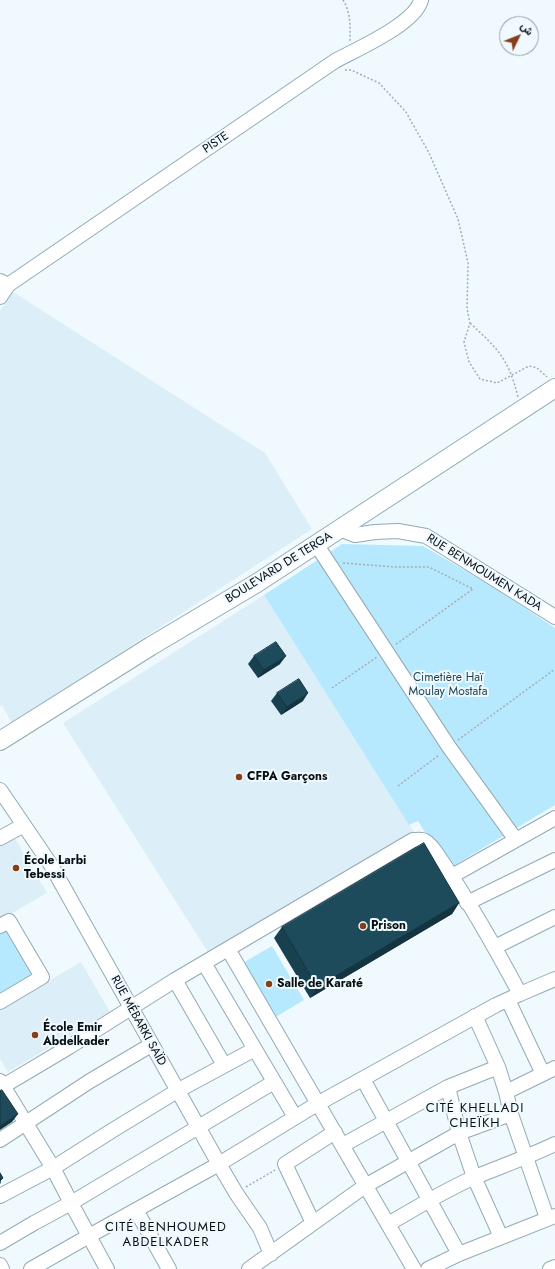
<!DOCTYPE html>
<html>
<head>
<meta charset="utf-8">
<style>
  body { margin:0 }
  #map { position:relative; width:555px; height:1269px; overflow:hidden; background:#eff9fe; font-family:Jost,Vazirmatn,sans-serif }
  canvas { display:block }
  .north { position:absolute; left:499px; top:16px; width:40px; height:40px; box-sizing:border-box; background:#eff9fe; border:1px solid #929ba0; border-radius:50%; rotate:47deg; font-size:11px; font-weight:700; line-height:16px; text-align:center; color:#070f13 }
  .north::after { content:''; display:block; margin:auto; width:14px; height:18px; background:#863f1a; clip-path:polygon(50% 0,100% 100%,50% 72%,0 100%) }
</style>
</head>
<body>
<div id="map">
<canvas width="555" height="1269"></canvas>
<div class="north">ش</div>
</div>
<script>
const ctx = document.querySelector('canvas').getContext('2d');
ctx.lineJoin = 'round';
function fillPath(path, color) {
  ctx.fillStyle = color;
  ctx.fill(path, 'evenodd');
}
function trace(path, color, width, dash) {
  ctx.strokeStyle = color;
  ctx.lineWidth = width;
  ctx.lineCap = dash ? 'butt' : 'round';
  ctx.setLineDash(dash || []);
  ctx.stroke(path);
}
function label(font, color, halo, rows, align = 'center') {
  ctx.font = font + ' Jost,sans-serif';
  ctx.lineWidth = 4;
  ctx.setLineDash([]);
  ctx.textBaseline = 'middle';
  ctx.strokeStyle = halo;
  ctx.fillStyle = color;
  for (const [text, x, y, turn = 0] of rows) {
    ctx.save();
    ctx.translate(x, y);
    ctx.rotate((+turn || 0) * Math.PI / 180);
    ctx.textAlign = isNaN(turn) ? turn : align;
    if (halo) ctx.strokeText(text, 0, 0);
    ctx.fillText(text, 0, 0);
    ctx.restore();
  }
}
const built = new Path2D(`
  M13,292L265,453L312,529L12,723L2,705L0,706V311Z
  M264,595L414,832L209,954L63,723Z
  M13,835L47,893L0,920V843Z
  M81,962L110,1012L8,1072L0,1059V1009Z`);
const green = new Path2D(`
  M342,544L423,546L492,586L555,628V805L448,869L418,821L409,825L264,595Z
  M8,927L36,972L0,995V931Z
  M272,946L304,1000L266,1023L234,968Z`);
const path = new Path2D(`
  M343,0C351,12 350,27 350,41
  M345,70H351L379,83L406,112L429,153L458,219L468,263L467,309L470,323L464,342L469,362L480,379L497,383L529,366L537,368L547,377
  M470,323C499,350 508,358 518,397
  M343,563L395,567H429L473,589L395,645
  M332,688L377,657
  M458,740L555,669
  M398,786L439,755
  M246,1187L275,1170`);
const minor = new Path2D(`
  M0,281L8,285L0,297
  M8,285L335,61C357,49 415,24 421,0
  M340,529L355,535L375,532L398,531L426,536L555,617
  M316,544L449,747L516,840
  M0,790L51,865L219,1164L236,1193L260,1228L271,1254
  M0,838L24,825
  M452,876L555,818
  M467,903L555,860
  M0,926L9,921L42,977L0,1002
  M495,947L555,917
  M228,949L414,1269
  M204,963L295,1117
  M175,980L224,1065
  M520,994L555,979
  M508,1000L543,1074
  M475,1016L498,1067L506,1092L511,1114L547,1218
  M363,1079L459,1254
  M0,1081L53,1168L71,1203L107,1269
  M448,1087L459,1133L474,1177L501,1237
  M0,1088L69,1047L175,980L413,840C417,840 422,839 425,841C432,845 437,854 441,860C470,903 496,949 520,994L496,1005L317,1104L219,1164L89,1236L31,1269
  M506,1092L555,1068
  M0,1140L90,1081L151,1045
  M343,1145L448,1087L498,1067
  M0,1196L53,1168L113,1130L177,1091L255,1049
  M136,1210L169,1269
  M313,1223L285,1164L335,1132
  M388,1224C416,1208 445,1190 475,1177C502,1166 528,1157 555,1144
  M0,1243L34,1223L71,1203L274,1082
  M0,1265L2,1269
  M249,1269L365,1186L459,1133L511,1114
  M428,1269L459,1254L555,1216
  M550,1269L555,1267`);
const major = new Path2D(`
  M0,741L151,646L257,583L555,388`);
const wall = new Path2D(`
  M254,656L280,664L258,678L248,664Z
  M277,693L303,701L281,715L271,701Z
  M459,903L452,914L310,998L274,938L282,927Z`);
const shadedWall = new Path2D(`
  M286,656L280,664L258,678L264,670Z
  M308,693L303,701L281,715L287,707Z
  M459,903L452,914L310,998L317,987Z
  M18,1114L12,1122L0,1130V1126L1,1125Z`);
const building = new Path2D(`
  M276,642L286,656L264,670L254,656Z
  M299,679L308,693L287,707L277,693Z
  M424,843L459,903L317,987L282,927Z
  M2,1090L18,1114L1,1125L0,1127V1091Z
  M0,1173L3,1178L0,1181V1183Z`);
const markers = [
  [239,777,4,"#863f1a"],
  [16,868,4,"#863f1a"],
  [363,926,4,"#863f1a"],
  [269,984,4,"#863f1a"],
  [35,1035,4,"#863f1a"]
];
const streetNames = [
  ["PISTE",216,143,-34],
  ["BOULEVARD DE TERGA",279,568,-32],
  ["RUE BENMOUMEN KADA",484,573,32],
  ["RUE MÉBARKI SAÏD",138,1021,61]
];
const parkNames = [
  ["Cimetière Haï",448,678],
  ["Moulay Mostafa",448,692]
];
const poiNames = [
  ["CFPA Garçons",247,777],
  ["École Larbi",24,861],
  ["Tebessi",24,875],
  ["Prison",371,926],
  ["Salle de Karaté",277,984],
  ["École Emir",43,1028],
  ["Abdelkader",43,1042]
];
const neighbourhoodNames = [
  ["CITÉ KHELLADI",475,1109],
  ["CHEÏKH",475,1124],
  ["CITÉ BENHOUMED",166,1228],
  ["ABDELKADER",166,1243]
];
fillPath(built, '#dceff8');
fillPath(green, '#b7e9fe');
trace(minor, '#93aab4', 16);
trace(major, '#93aab4', 20);
trace(path, '#a3adb2', 1.5, [2, 2]);
trace(minor, '#fff', 14);
trace(major, '#fff', 18);
fillPath(wall, '#19404f');
fillPath(shadedWall, '#143440');
fillPath(building, '#1d4b5c');
trace(building, '#143440', 1);
for (const [x, y, r, color] of markers) {
  const dot = new Path2D();
  dot.arc(x, y, r, 0, 2 * Math.PI);
  ctx.fillStyle = color;
  ctx.fill(dot);
  trace(dot, '#eff9fe', 1.5);
}
label('12px', '#070f13', '#eff9fe', streetNames);
label('12px', '#1e4453', '#eff9fe', parkNames);
label('bold 12px', '#070f13', '#eff9fe', poiNames, 'left');
ctx.letterSpacing = '1px';
label('13px', '#070f13', '#eff9fe', neighbourhoodNames);
ctx.letterSpacing = '0px';
</script>
</body>
</html>
